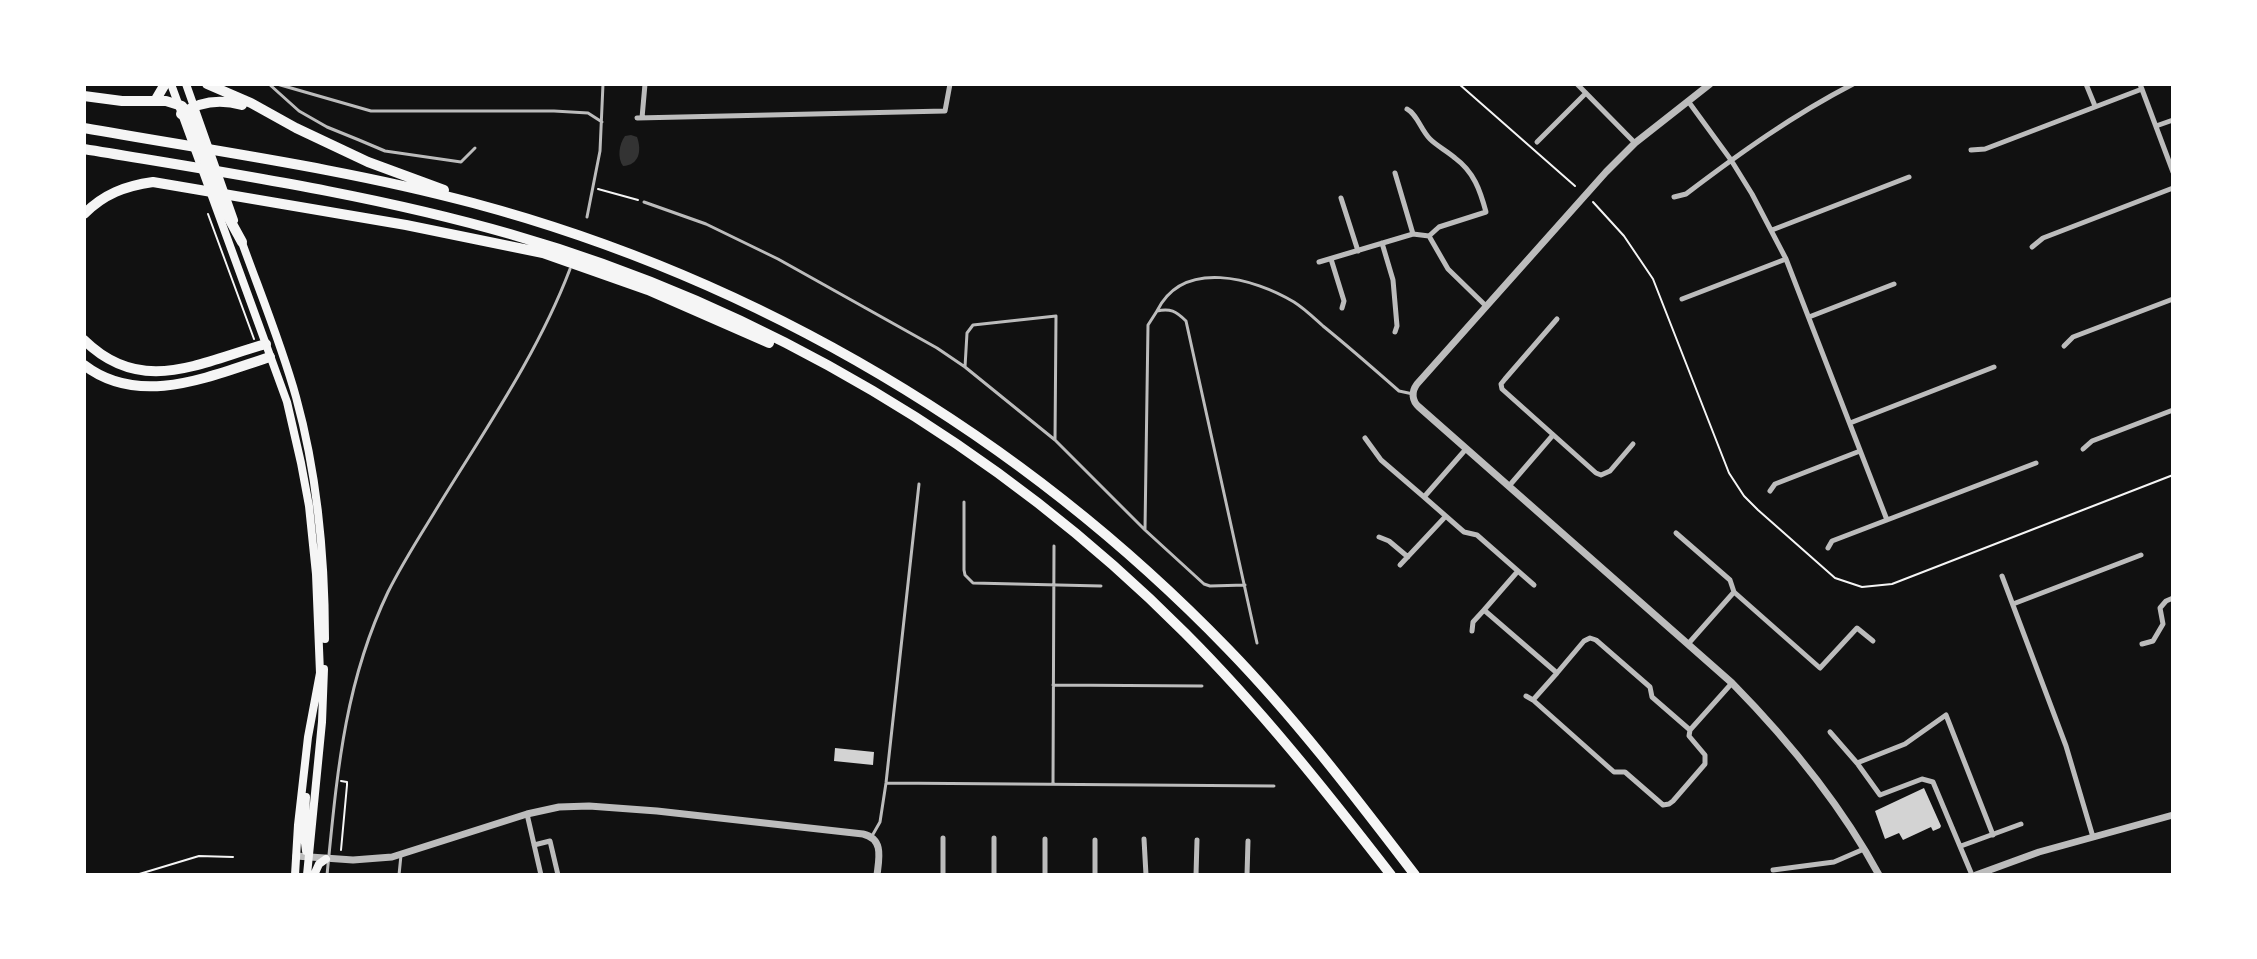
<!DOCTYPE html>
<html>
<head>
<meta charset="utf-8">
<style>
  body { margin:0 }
  #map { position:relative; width:2257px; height:959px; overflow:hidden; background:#111; font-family:Barlow,sans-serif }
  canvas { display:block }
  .frame { position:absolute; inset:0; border:86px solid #fff; pointer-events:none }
</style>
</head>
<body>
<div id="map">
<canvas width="2257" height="959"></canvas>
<div class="frame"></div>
</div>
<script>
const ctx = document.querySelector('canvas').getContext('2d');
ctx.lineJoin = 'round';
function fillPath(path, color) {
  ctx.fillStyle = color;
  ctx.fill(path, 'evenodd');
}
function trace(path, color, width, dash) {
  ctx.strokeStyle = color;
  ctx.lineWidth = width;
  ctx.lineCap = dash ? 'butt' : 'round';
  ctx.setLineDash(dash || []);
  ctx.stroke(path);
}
const water = new Path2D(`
  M631,135L637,137C642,151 639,165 623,166C617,158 619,144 625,136Z`);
const building = new Path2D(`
  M835,748L874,752L873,765L834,761Z
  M1924,788L1941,826L1940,828L1933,831L1931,827L1903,840L1899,833L1885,839L1875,811Z`);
const path = new Path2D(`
  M1459,84L1575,186
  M598,189L638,200
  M1593,202L1624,236L1653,279L1729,473L1744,496L1758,510L1835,578L1862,587L1892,584L2173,475
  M208,214L254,339
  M341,850L347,785V782L341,781
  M136,875L199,856L233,857`);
const service = new Path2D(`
  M269,84L299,111L327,127L359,140L385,151L461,162L475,148
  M277,84L371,111H554L588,113L602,122
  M644,202L706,224L778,259L937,348L965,367L1055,440L1145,530L1204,584L1210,586L1245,585
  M587,217L600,151L603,84
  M1157,311C1183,258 1254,278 1294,302C1305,309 1314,318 1323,326C1349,347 1374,369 1399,391L1413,394
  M965,367L967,333L973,325L1056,316L1055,440
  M964,502V570L965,575L973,583L1101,586
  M1145,529L1148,325L1157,311C1170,308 1176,311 1186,321L1257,643
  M1053,685L1202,686
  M886,783L1274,786
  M1053,784L1054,546
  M872,836L880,822L886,783L919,484
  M327,875C337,775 344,684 388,592C402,564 418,539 434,513C482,434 537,356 570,269
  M399,875L401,855`);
const minor = new Path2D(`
  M1577,84L1635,143
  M2086,84L2095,106
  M2140,84L2173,172
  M1688,101L1731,160L1752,194L1786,259L1887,520
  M637,118L945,111L950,84
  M642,118L645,84
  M2156,126L2173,120
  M1537,142L1586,93
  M1971,150L1985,149L2142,89
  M1395,173L1413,234
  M1674,197L1686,194C1740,153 1793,115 1853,84
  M1341,198L1358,251
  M1772,230L1909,177
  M1429,236L1448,269L1486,306
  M1382,243L1393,280L1397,326L1395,332
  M2032,247L2043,238L2173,188
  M1331,259L1344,301L1342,308
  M1319,262L1413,234L1429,236L1439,227L1486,212C1480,190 1474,172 1455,158C1447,151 1437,146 1430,139C1421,130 1417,114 1407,109
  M1682,299L1786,259
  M1809,317L1894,284
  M1557,319L1505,379L1501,384L1502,389L1596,473L1601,475L1610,471L1633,444
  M2064,346L2073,337L2173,299
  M1850,423L1994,367
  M1365,438L1381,460L1424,497
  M1466,449L1424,497L1464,532L1477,535L1518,571L1484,610L1557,673L1584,641L1590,638L1596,640L1650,687L1652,697L1690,730L1732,683
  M2083,449L2092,441L2173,410
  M1509,486L1553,435
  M1770,491L1775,484L1860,451
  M1676,533L1730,580L1734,592L1820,668L1857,628L1873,641
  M1379,537L1389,541L1408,557
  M1828,548L1832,541L2036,463
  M1400,565L1445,517
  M1518,571L1534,585
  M2002,576L2066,746L2093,837
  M2013,604L2141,555
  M1472,631L1473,622L1484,610
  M1688,644L1734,592
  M2142,644L2153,641L2163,624L2160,608L2166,601L2173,598
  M1557,673L1533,700L1614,772H1625L1663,805L1669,804L1673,801L1705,764V755L1689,736L1690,730
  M1526,696L1533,700
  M1830,732L1857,763L1880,795L1922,779L1933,782L1972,875
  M1857,763L1905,744L1946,715L1993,835
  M527,814L541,875
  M994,838V875
  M1144,839L1146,875
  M1095,840V875
  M534,845L550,841L558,875
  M1961,846L2021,824
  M1773,870L1834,862L1864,849
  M943,875V838
  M1045,875V839
  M1196,875L1197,840
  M1247,875L1248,841`);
const tertiary = new Path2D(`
  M1710,84L1635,143L1606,172L1417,384C1411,392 1412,401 1419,407L1732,683C1789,741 1840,803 1879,875
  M296,856L353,860L392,857L527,814L559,807L589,806L657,811L863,834C884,839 879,858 877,875
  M1976,875L2039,852L2173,815`);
const secondary = new Path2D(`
  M171,84L287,402L301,463L309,506L316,574L320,673L308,737L298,825L295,875
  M186,84L234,220
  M240,237C259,290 281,343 296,397C317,473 325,561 325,639
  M306,851L304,835L306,797
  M307,875L322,722L324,669
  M314,875L319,864L326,859`);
const motorway = new Path2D(`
  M207,84L251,103L296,128L368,162L444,190
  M84,96L122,101H166L182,106L189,115L225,211L242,242
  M155,101L165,84
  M181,114C200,101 221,99 242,105
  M84,128C214,151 346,169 473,203C760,280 1022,436 1228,649C1296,719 1356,798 1415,875
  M84,149C227,173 371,194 510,234C762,306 1000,447 1185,633C1260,708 1326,791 1391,875
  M84,214C104,194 125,186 153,182L406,225L543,253L648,290L769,343
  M84,340C142,397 200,362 266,344
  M84,365C140,408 210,376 270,357`);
fillPath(water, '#333');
fillPath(building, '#d3d3d3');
trace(path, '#f5f5f5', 2);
trace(service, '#bcbcbc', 3);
trace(minor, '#bcbcbc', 5);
trace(tertiary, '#bcbcbc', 7);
trace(secondary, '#f5f5f5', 8);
trace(motorway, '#f5f5f5', 10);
</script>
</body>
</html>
